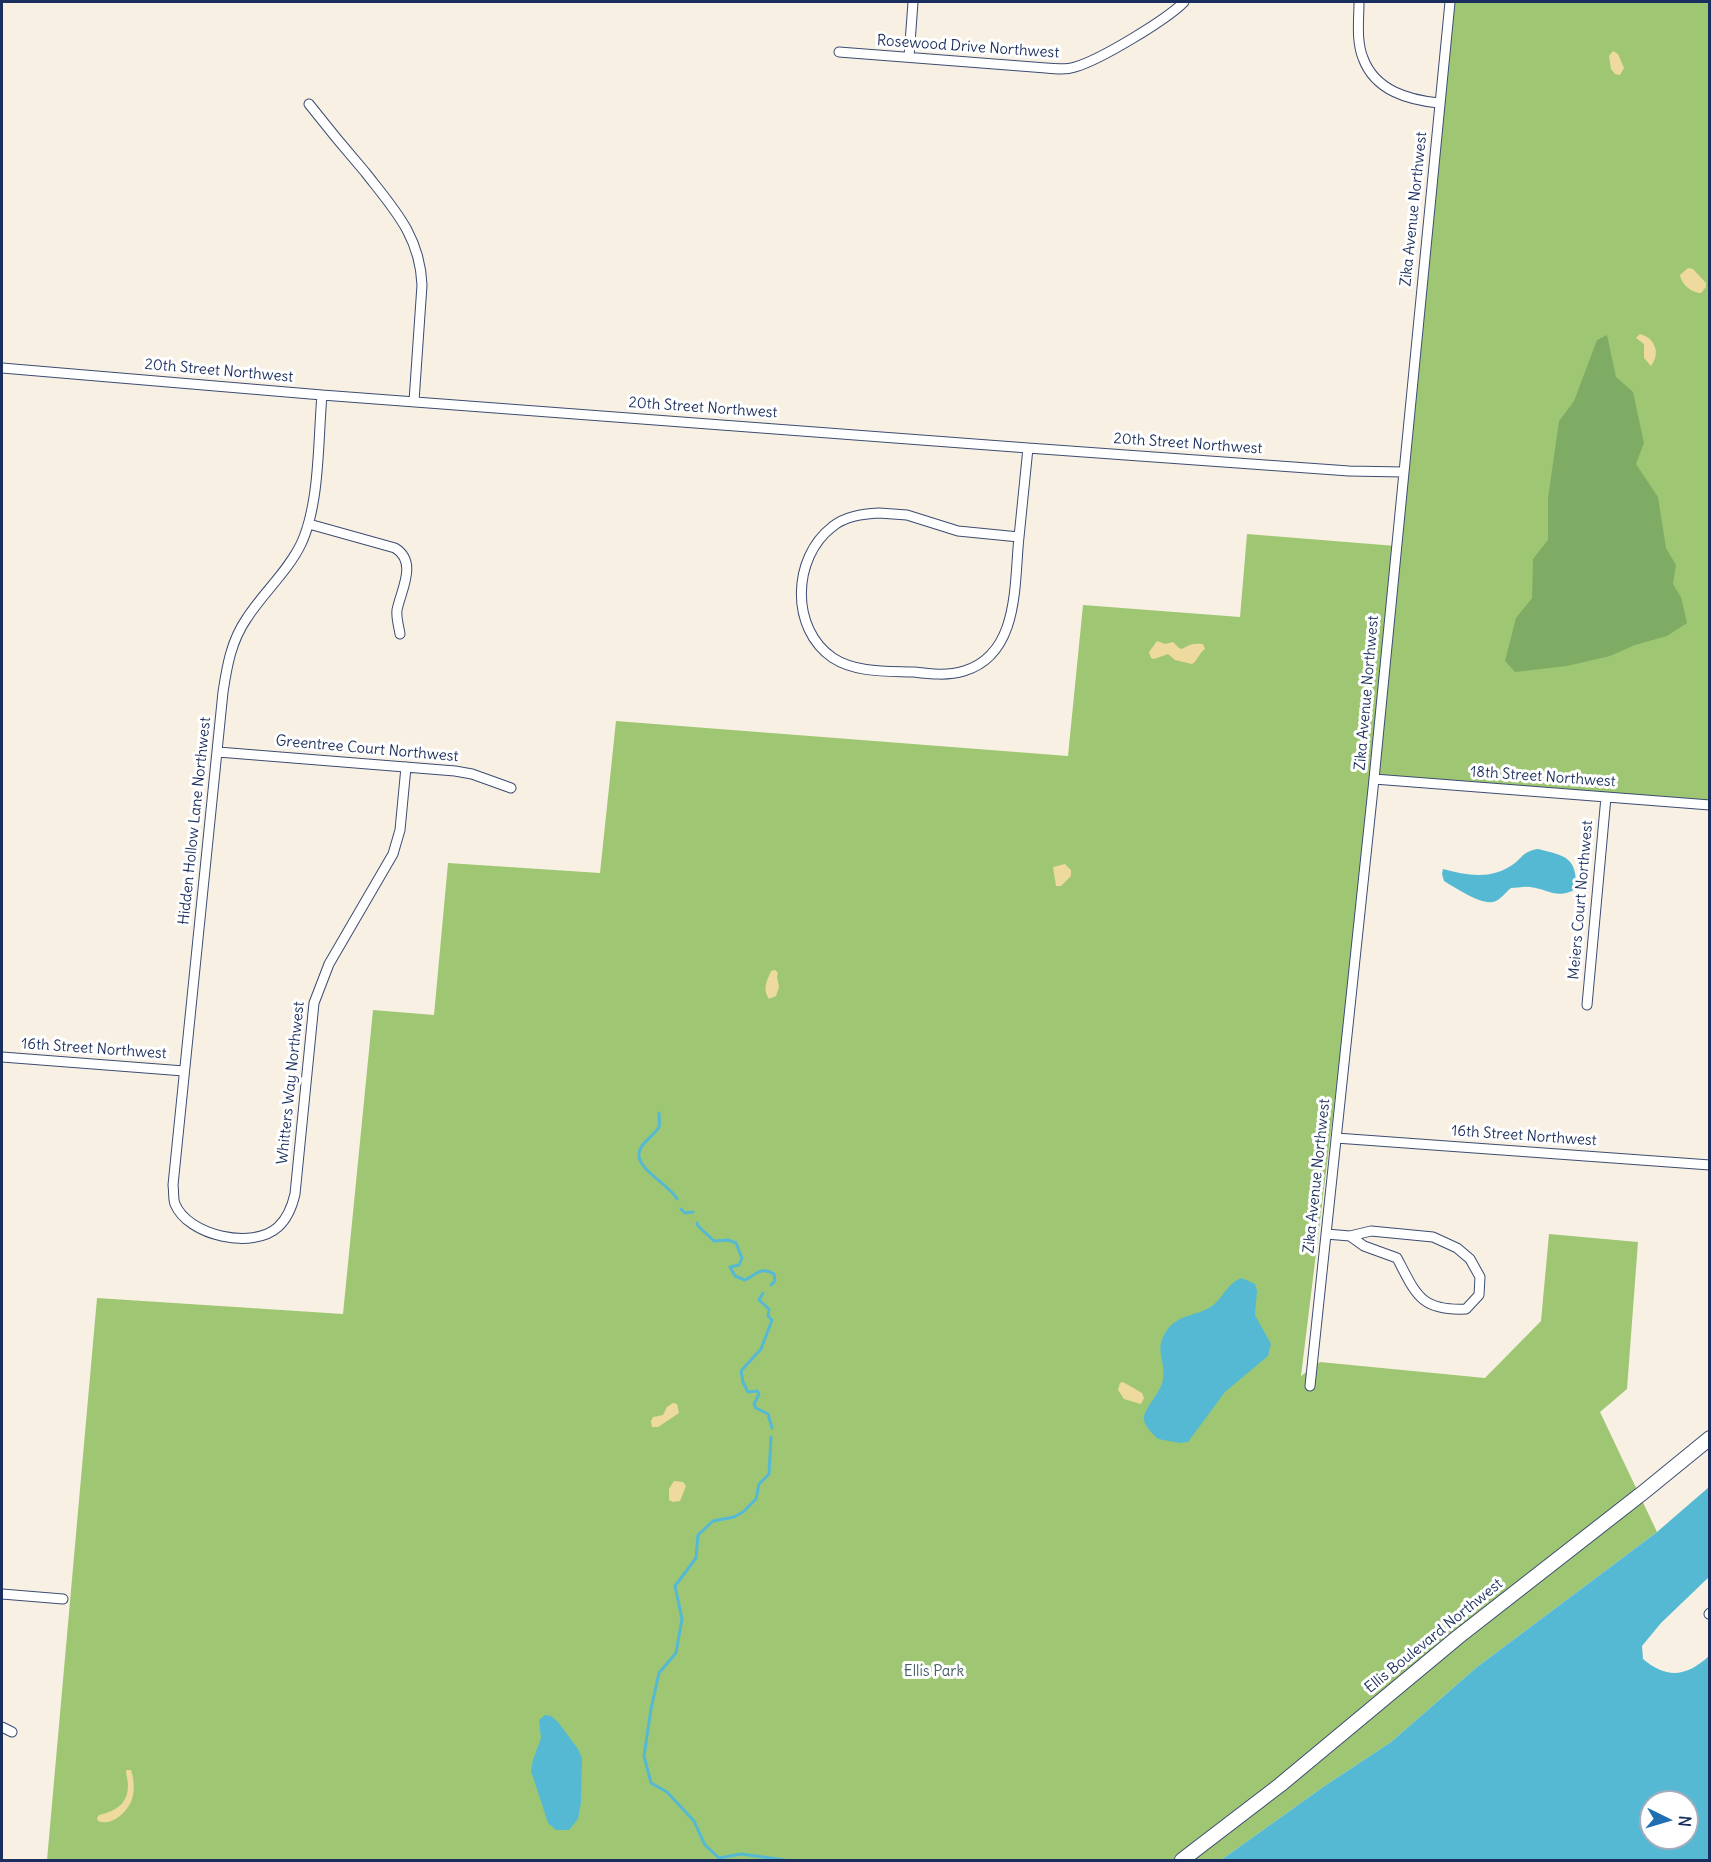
<!DOCTYPE html>
<html>
<head>
<meta charset="utf-8">
<style>
  body { margin:0 }
  #map { position:relative; width:1711px; height:1862px; overflow:hidden; background:#f8f0e2; font-family:Delius,sans-serif }
  canvas { display:block }
  .frame { position:absolute; inset:0; border:3px solid #1b2f5e; pointer-events:none }
  .north { position:absolute; left:1639px; top:1790px; width:60px; height:60px; box-sizing:border-box; background:#fff; border:2px solid #a4acbf; border-radius:50%; rotate:95deg; font-size:16px; font-weight:700; line-height:24px; text-align:center; color:#1b2f5e }
  .north::after { content:''; display:block; margin:auto; width:21px; height:27px; background:#1f6fb2; clip-path:polygon(50% 0,100% 100%,50% 72%,0 100%) }
</style>
</head>
<body>
<div id="map">
<canvas width="1711" height="1862"></canvas>
<div class="frame"></div>
<div class="north">N</div>
</div>
<script>
const ctx = document.querySelector('canvas').getContext('2d');
ctx.lineJoin = 'round';
function fillPath(path, color) {
  ctx.fillStyle = color;
  ctx.fill(path, 'evenodd');
}
function trace(path, color, width, dash) {
  ctx.strokeStyle = color;
  ctx.lineWidth = width;
  ctx.lineCap = dash ? 'butt' : 'round';
  ctx.setLineDash(dash || []);
  ctx.stroke(path);
}
function label(font, color, halo, rows, align = 'center') {
  ctx.font = font + ' Delius,sans-serif';
  ctx.lineWidth = 6;
  ctx.setLineDash([]);
  ctx.textBaseline = 'middle';
  ctx.strokeStyle = halo;
  ctx.fillStyle = color;
  for (const [text, x, y, turn = 0] of rows) {
    ctx.save();
    ctx.translate(x, y);
    ctx.rotate((+turn || 0) * Math.PI / 180);
    ctx.textAlign = isNaN(turn) ? turn : align;
    if (halo) ctx.strokeText(text, 0, 0);
    ctx.fillText(text, 0, 0);
    ctx.restore();
  }
}
const green = new Path2D(`
  M1450,2H1709V805L1374,780L1301,1376L1320,1362L1485,1378L1541,1321L1549,1234L1638,1242L1627,1389L1600,1412L1657,1532L1477,1667L1391,1742L1323,1787L1221,1860H47L97,1298L343,1314L373,1010L434,1015L448,863L600,873L616,721L1068,756L1083,605L1240,617L1247,534L1396,546Z`);
const forest = new Path2D(`
  M1607,335L1616,377L1633,392L1644,443L1636,464L1658,497L1666,548L1676,565L1673,584L1681,597L1687,623L1667,636L1635,645L1610,656L1567,666L1515,672L1505,661L1516,618L1532,598L1533,559L1548,540V498L1559,421L1574,401L1597,340Z`);
const sand = new Path2D(`
  M1613,51L1618,54L1624,68L1620,75L1615,74L1611,69L1609,56Z
  M1688,268L1693,269L1706,283V287L1701,293C1692,293 1681,284 1680,275Z
  M1640,334C1655,338 1661,353 1651,366L1644,358V344L1636,338Z
  M1157,641L1165,644L1173,642L1179,648L1182,649C1189,644 1195,643 1203,644L1205,649C1198,654 1197,662 1192,664L1175,660L1168,654L1154,659L1151,658L1149,652Z
  M1065,864L1071,870V876L1061,886H1056L1053,867Z
  M775,970L778,973L777,977L779,987L776,996L769,999C762,989 767,981 771,971Z
  M1123,1382L1142,1393L1144,1398L1141,1404L1124,1399L1118,1390L1120,1383Z
  M673,1403L677,1404L679,1413L658,1427H652L651,1421L653,1417L663,1415L667,1407Z
  M674,1481L683,1482L686,1486L680,1501L673,1502L669,1500V1489Z
  M126,1770H131C134,1779 135,1790 132,1799C128,1812 111,1827 98,1821L97,1818L99,1815C115,1811 128,1805 128,1785C128,1780 126,1776 126,1770Z`);
const water = new Path2D(`
  M1538,849C1566,856 1577,857 1576,889C1556,900 1549,889 1530,887C1524,886 1517,888 1511,888C1506,892 1502,898 1496,901C1483,907 1456,888 1444,881L1442,874L1443,869C1468,876 1493,880 1515,863C1524,855 1525,851 1538,849Z
  M1242,1278L1255,1284L1257,1291L1255,1315L1271,1344L1268,1356L1225,1392L1188,1442L1180,1443L1158,1439C1153,1434 1146,1428 1144,1420C1142,1410 1162,1392 1163,1379C1166,1359 1153,1350 1167,1330C1178,1314 1198,1316 1212,1306C1223,1298 1228,1282 1242,1278Z
  M1709,1487V1577L1661,1623L1642,1646L1643,1659C1667,1679 1686,1677 1709,1656V1860H1221L1323,1787L1391,1742L1477,1667L1657,1532ZM1651,1802H1687V1838H1651Z
  M545,1715L551,1716L558,1722L578,1749L582,1758L581,1802L578,1819L569,1830H556L548,1823L531,1771L533,1760L541,1738L539,1720Z`);
const stream = new Path2D(`
  M659,1113C659,1117 660,1123 659,1127C654,1136 640,1143 639,1153C636,1169 670,1185 677,1199
  M681,1209L685,1213L693,1212
  M697,1223L698,1226L714,1241L728,1240L736,1243L742,1258L739,1265L730,1267L735,1276L745,1280C756,1275 760,1266 774,1274L775,1281L771,1285
  M763,1293L759,1300L769,1309L768,1316L772,1320L761,1349L741,1371L743,1382L748,1392L757,1391L759,1394L754,1404L756,1408L768,1414L772,1428
  M771,1437L769,1474L759,1484L756,1499L743,1512L734,1517L713,1521L698,1535L696,1558L675,1586L682,1619L676,1653L659,1673L651,1709L644,1756L651,1783L667,1792L681,1807L694,1821L705,1845L719,1858L741,1854L785,1860`);
const street = new Path2D(`
  M1359,2C1359,19 1356,41 1363,58C1375,91 1409,100 1439,103
  M839,52L1046,68C1056,69 1066,70 1075,67C1100,60 1166,20 1184,2
  M909,57L913,2
  M309,104C327,127 346,150 365,172C394,209 420,236 422,285L414,401
  M2,368L322,395L1028,448L1349,471L1403,472
  M322,395C318,439 320,504 301,544C288,571 263,593 247,618C231,641 227,666 223,692L173,1185C174,1191 173,1199 175,1204C188,1236 253,1250 278,1227C288,1218 292,1207 295,1194L314,1003L329,964L393,854L400,830L406,767
  M879,513L907,515L958,531L1019,537C1014,583 1020,654 964,671C948,676 930,674 914,672C888,671 856,673 833,658C790,629 792,558 832,527C845,516 863,514 879,513Z
  M309,524L395,548C418,562 401,590 397,610C396,618 399,627 400,634
  M1019,537L1028,448
  M218,752L455,771L472,774L511,788
  M1374,779L1710,805
  M1587,1005L1606,797
  M2,1057L184,1071
  M1336,1138L1710,1165
  M1326,1234L1350,1236L1371,1231L1433,1237L1457,1248L1470,1259L1480,1277L1479,1295L1466,1309C1420,1311 1416,1294 1397,1258L1364,1246L1350,1236
  M1310,1386L1374,779L1450,2
  M2,1594L63,1599
  M1709,1614L1710,1613
  M2,1727L12,1732`);
const secondary = new Path2D(`
  M1182,1860L1280,1785L1458,1637L1645,1491L1710,1438`);
const streetNames = [
  ["Rosewood Drive Northwest",968,47,4],
  ["Zika Avenue Northwest",1414,209,-84],
  ["20th Street Northwest",219,371,5],
  ["20th Street Northwest",703,408,4],
  ["20th Street Northwest",1188,444,4],
  ["Zika Avenue Northwest",1367,693,-85],
  ["Greentree Court Northwest",367,749,5],
  ["18th Street Northwest",1543,777,4],
  ["Hidden Hollow Lane Northwest",195,821,-84],
  ["Meiers Court Northwest",1581,900,-85],
  ["16th Street Northwest",94,1049,4],
  ["Whitters Way Northwest",291,1083,-84],
  ["16th Street Northwest",1524,1136,4],
  ["Zika Avenue Northwest",1317,1176,-84],
  ["Ellis Boulevard Northwest",1434,1636,-39]
];
const parkNames = [
  ["Ellis Park",934,1672]
];
fillPath(green, '#9fc773');
fillPath(forest, '#7fac65');
fillPath(sand, '#eeda9e');
fillPath(water, '#55b9d4');
trace(stream, '#55b9d4', 3);
trace(street, '#3c4c72', 11);
trace(secondary, '#3c4c72', 16);
trace(street, '#fff', 9);
trace(secondary, '#fff', 14);
label('15px', '#1b2f5e', '#fff', streetNames);
label('15px', '#435d64', '#fff', parkNames);
</script>
</body>
</html>
